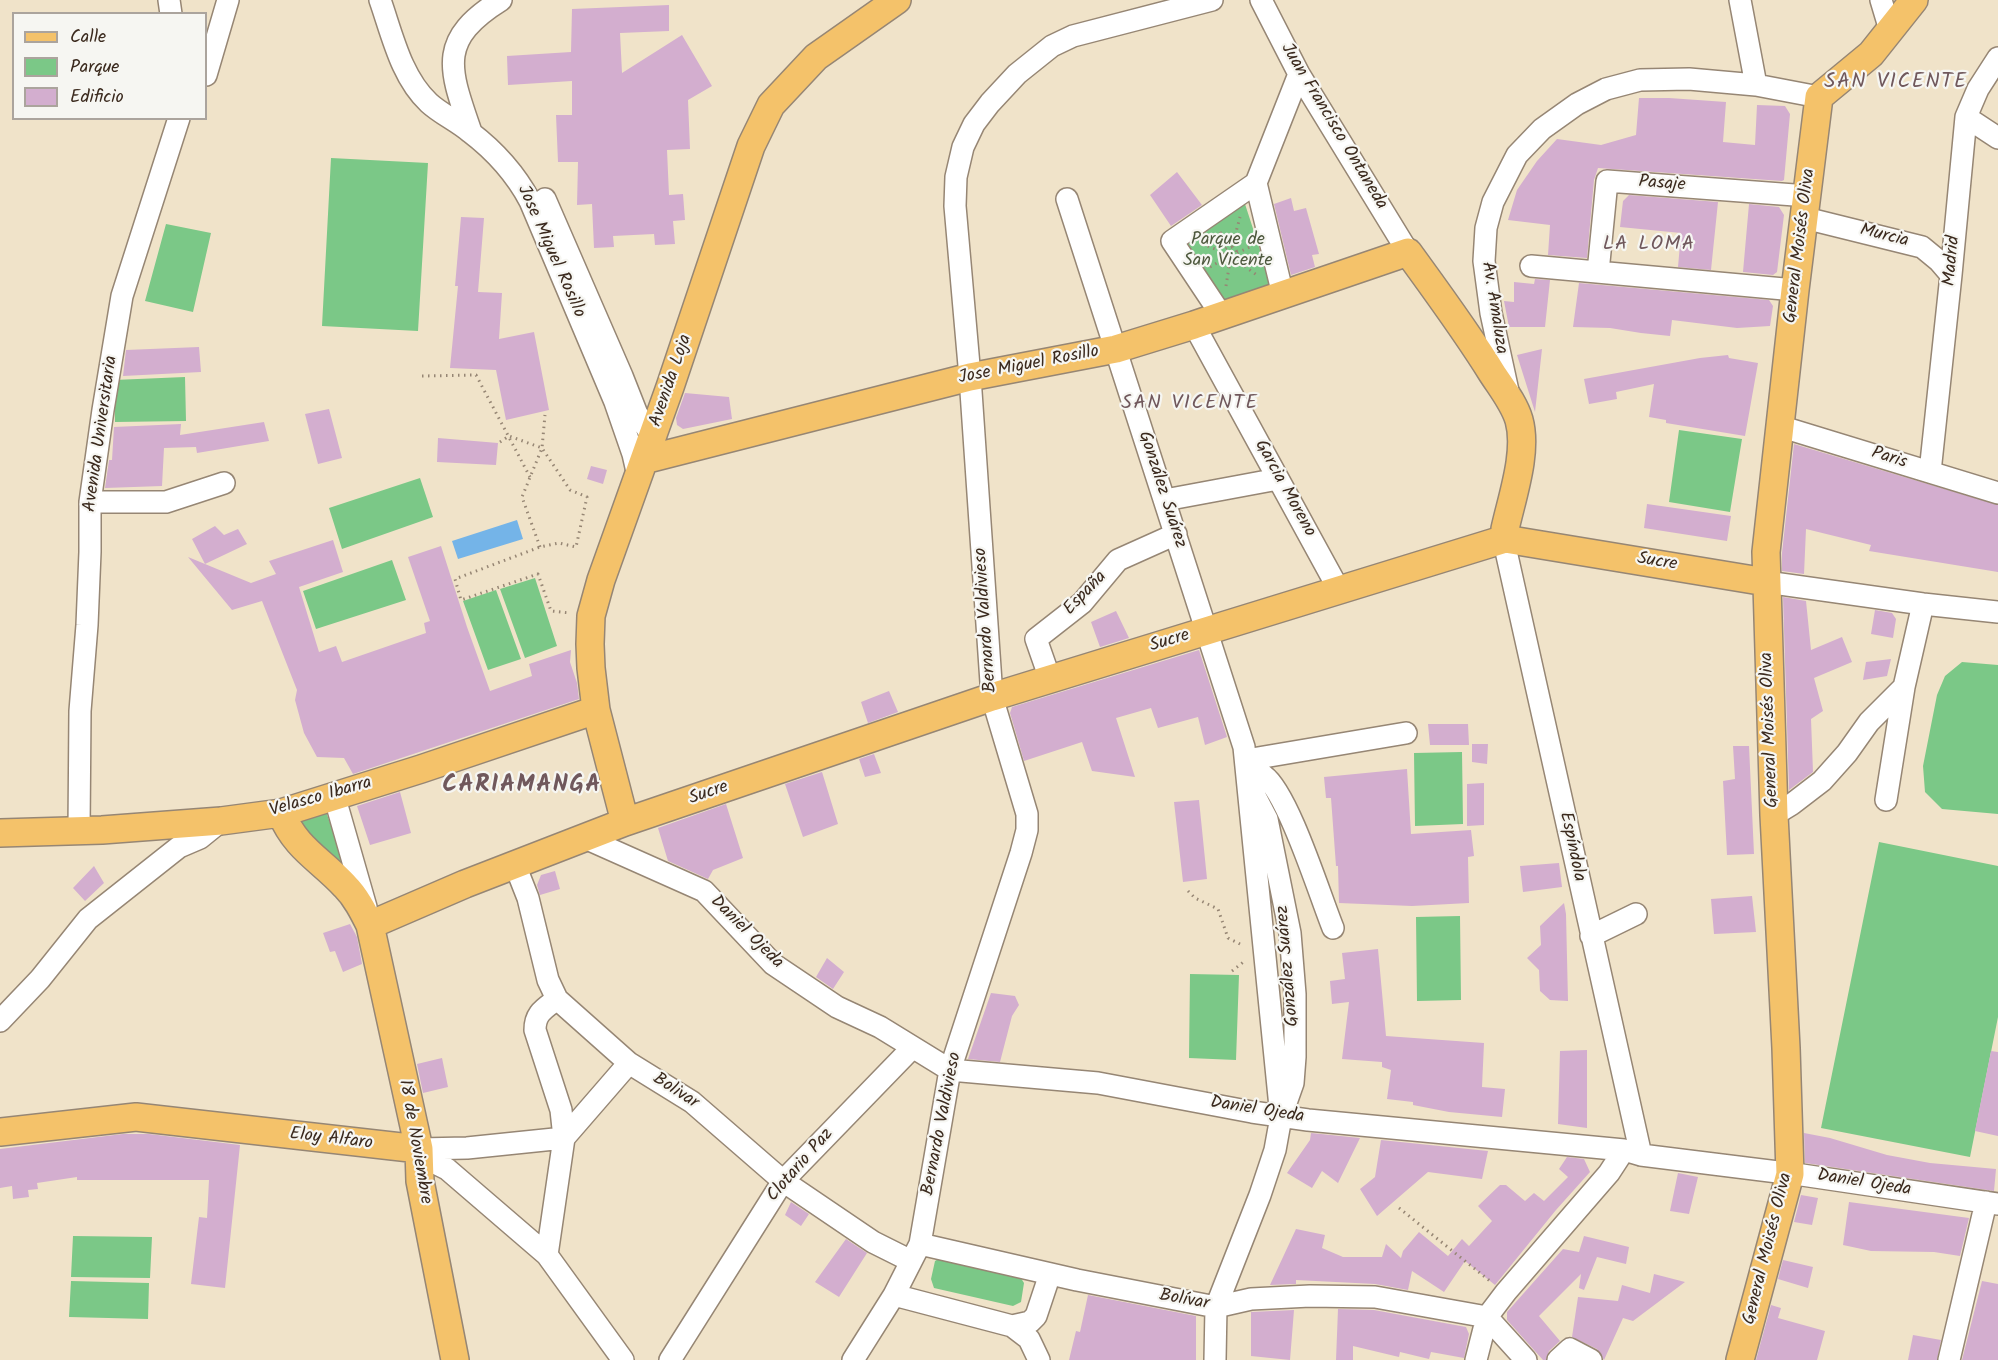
<!DOCTYPE html>
<html>
<head>
<meta charset="utf-8">
<style>
  body { margin:0 }
  #map { position:relative; width:1998px; height:1360px; overflow:hidden; background:#f0e3c9; font-family:Kalam,sans-serif }
  canvas { display:block }
  .legend { position:absolute; left:12px; top:12px; width:195px; height:108px; box-sizing:border-box; background:#f6f6f2; border:2px solid #aba49d; margin:0; padding:8px 10px; list-style:none; font-size:18px; color:#3b2a1e }
  .legend li { display:flex; align-items:center; gap:12px; height:30px }
  .legend b { width:30px; border:2px solid #aba49d }
</style>
</head>
<body>
<div id="map">
<canvas width="1998" height="1360"></canvas>
<ul class="legend">
<li><b style="height:8px;background:#f4c26a"></b>Calle</li>
<li><b style="height:16px;background:#7bc887"></b>Parque</li>
<li><b style="height:16px;background:#d3aecf"></b>Edificio</li>
</ul>
</div>
<script>
const ctx = document.querySelector('canvas').getContext('2d');
ctx.lineJoin = 'round';
function fillPath(path, color) {
  ctx.fillStyle = color;
  ctx.fill(path, 'evenodd');
}
function trace(path, color, width, dash) {
  ctx.strokeStyle = color;
  ctx.lineWidth = width;
  ctx.lineCap = dash ? 'butt' : 'round';
  ctx.setLineDash(dash || []);
  ctx.stroke(path);
}
function label(font, color, halo, rows, align = 'center') {
  ctx.font = font + ' Kalam,sans-serif';
  ctx.lineWidth = 4.5;
  ctx.setLineDash([]);
  ctx.textBaseline = 'middle';
  ctx.strokeStyle = halo;
  ctx.fillStyle = color;
  for (const [text, x, y, turn = 0] of rows) {
    ctx.save();
    ctx.translate(x, y);
    ctx.rotate((+turn || 0) * Math.PI / 180);
    ctx.textAlign = isNaN(turn) ? turn : align;
    if (halo) ctx.strokeText(text, 0, 0);
    ctx.fillText(text, 0, 0);
    ctx.restore();
  }
}
const green = new Path2D(`
  M331,158L428,163L418,331L322,326Z
  M1245,204L1271,284L1223,301L1184,238Z
  M166,224L211,233L193,312L145,301Z
  M185,377L186,421L115,422L114,380Z
  M1679,430L1742,439L1730,512L1669,502Z
  M420,478L433,517L342,549L329,508Z
  M392,560L406,600L316,629L303,591Z
  M535,578L557,646L525,658L500,589Z
  M496,590L521,659L488,670L463,601Z
  M1962,662L1998,665V814L1942,809L1925,792L1923,766L1937,695L1945,676Z
  M1462,752L1463,824L1415,826L1414,753Z
  M325,809L343,859V864L341,867L296,828L299,818Z
  M1879,842L1998,866V1017L1970,1157L1821,1128Z
  M1460,916L1461,1000L1417,1001L1416,917Z
  M1190,974L1239,975L1236,1060L1189,1058Z
  M73,1236L152,1237L150,1278L71,1277Z
  M942,1257L1019,1275L1024,1283L1021,1302L1013,1306L934,1288L931,1279L935,1261Z
  M71,1281L149,1283L148,1319L69,1317Z`);
const water = new Path2D(`
  M517,520L523,539L458,559L452,541Z`);
const building = new Path2D(`
  M669,5V31L620,33L622,73L682,35L712,86L688,100L690,149L667,150L669,195L683,194L685,220L673,221L675,244L655,245L654,234L613,236L614,247L594,248L592,204L577,205L578,162H558L556,115H572V81L508,85L507,56L571,52L572,9Z
  M1639,98H1669L1726,102L1723,142L1755,145L1757,105L1785,106L1790,114L1784,180L1782,181L1598,168L1594,180L1587,258L1548,255L1550,225L1508,220L1517,190L1537,161L1557,139L1601,145L1636,135Z
  M1177,172L1202,205L1171,226L1150,195Z
  M1629,195L1718,202L1711,270L1678,267L1681,233L1620,227L1623,201Z
  M1291,198L1294,211L1306,208L1319,254L1312,255L1315,267L1291,275L1274,204Z
  M1749,204L1779,207L1784,215L1777,272L1773,275L1743,272Z
  M461,217L484,218L478,292L502,293L499,339L534,332L549,410L506,420L496,370L450,368L458,286H455Z
  M1535,279L1550,280L1545,327H1509L1504,301L1514,302V282L1534,284Z
  M1579,283L1769,300L1773,306L1770,326L1737,328L1672,320L1670,336L1641,333L1610,328L1573,327Z
  M199,347L201,372L123,376L126,350Z
  M1542,349L1535,412L1517,355Z
  M1728,355L1729,358L1758,363L1745,436L1666,423V420L1649,417L1654,384L1616,392L1617,399L1589,404L1584,379L1700,358Z
  M685,393L729,397L732,419L683,429L677,425L676,418Z
  M329,409L342,458L318,464L305,414Z
  M264,422L269,441L197,453L196,447L164,448L162,486L105,488L109,460H112L114,427L181,424L180,435Z
  M438,438L498,443L496,465L437,462Z
  M1794,444L1998,505V572L1869,551L1871,545L1806,529L1804,574L1782,571V553Z
  M591,466L607,470L603,484L587,479Z
  M1647,504L1731,516L1727,541L1644,528Z
  M215,526L224,535L238,529L247,544L205,564L251,583L276,574L269,561L333,540L343,572L299,587L319,652L336,646L342,662L426,633L424,623L430,621L408,557L441,546L467,627L490,691L532,676L529,664L571,650L570,662L577,683L579,699L353,774L344,758L317,757L304,733L295,700L297,690L262,601L232,610L188,557L205,564L192,539Z
  M1783,597L1806,601L1811,650L1842,637L1852,662L1814,678L1823,711L1811,719L1813,772L1789,790Z
  M1875,610L1892,613L1896,619L1893,638L1871,634Z
  M1116,611L1129,638L1100,647L1091,622Z
  M1199,650L1227,737L1205,745L1198,717L1158,728L1151,708L1116,718L1135,777L1092,771L1082,742L1024,761L1010,713L1012,707Z
  M1891,659L1887,676L1863,680L1866,662Z
  M889,691L898,712L868,723L861,702Z
  M1428,724H1468L1469,745H1430Z
  M1472,744H1488L1487,764L1472,762Z
  M1733,746H1749L1754,854L1727,855L1723,781L1735,779Z
  M874,754L881,773L865,777L859,759Z
  M1407,769L1411,834L1471,830L1474,856L1468,857L1469,903L1412,906L1339,903L1338,866H1336L1331,798H1326L1324,777Z
  M822,772L838,824L803,837L785,784Z
  M1484,783V825L1467,826V784Z
  M400,792L411,833L370,845L357,806Z
  M1199,800L1207,879L1183,882L1174,802Z
  M726,804L743,858L713,870L708,879L668,861L658,828Z
  M1559,863L1562,887L1523,892L1520,866Z
  M94,866L104,883L85,901L73,888Z
  M555,871L560,889L540,895L537,885L541,875Z
  M1752,896L1756,932L1714,934L1711,899Z
  M1564,903L1566,914L1568,1001L1550,1000L1540,991L1539,970L1527,958L1541,945L1540,926Z
  M350,924L357,937L362,964L343,972L335,951L330,952L323,933Z
  M1378,949L1386,1036L1484,1043L1482,1087L1505,1089L1502,1117L1449,1112L1413,1105V1102L1387,1099L1391,1070L1382,1067V1062L1342,1059L1349,1002L1332,1004L1330,981L1345,979L1342,953Z
  M827,958L844,972L833,989L816,977Z
  M991,993L1015,996L1019,1005L1012,1016L1000,1062L968,1059Z
  M1587,1050V1128L1558,1124L1560,1051Z
  M1991,1051L1998,1052V1136L1975,1131Z
  M442,1058L448,1087L423,1093L417,1064Z
  M1311,1133L1360,1138L1338,1183L1322,1171L1312,1188L1287,1173L1310,1140Z
  M1804,1133L1830,1138L1887,1155L1930,1163L1996,1169L1994,1191L1805,1163Z
  M123,1134H149L240,1145L225,1288L191,1284L199,1217L207,1218L209,1180H77V1177L37,1183L38,1189L28,1190L29,1197L13,1199L12,1186L0,1188V1149Z
  M1381,1140L1488,1151L1482,1179L1428,1172L1377,1216L1360,1189L1375,1177Z
  M1567,1157L1584,1159L1590,1172L1556,1210L1495,1285L1465,1261L1444,1292L1412,1271L1408,1290L1375,1284L1296,1280V1284L1270,1285L1296,1229L1325,1235L1322,1248L1343,1257H1382L1386,1244L1401,1258L1403,1251L1419,1232L1448,1256L1462,1239L1469,1246L1492,1221L1478,1206L1500,1185H1506L1525,1201L1534,1193L1544,1201L1568,1177L1559,1169Z
  M1678,1173L1698,1177L1689,1214L1670,1211Z
  M1801,1195L1818,1198L1812,1225L1794,1222Z
  M791,1202L809,1214L801,1226L785,1215Z
  M1849,1202L1969,1218L1960,1256L1934,1252L1871,1251L1843,1245Z
  M1584,1236L1629,1247L1626,1264L1597,1257L1584,1290L1579,1288L1581,1274L1539,1316L1560,1341L1549,1351L1546,1360H1543L1507,1320V1312L1563,1249L1579,1252Z
  M846,1239L867,1253L839,1297L815,1282Z
  M1783,1260L1813,1267L1808,1288L1778,1279Z
  M1654,1274L1685,1282L1633,1321L1623,1318L1604,1360L1597,1349L1572,1337L1578,1297L1618,1301L1622,1285L1650,1293Z
  M1982,1281L1998,1284V1360H1962Z
  M1088,1295L1196,1316V1360H1069L1076,1331L1080,1332Z
  M1771,1305L1781,1308L1778,1318L1825,1331L1817,1360H1756Z
  M1338,1309L1374,1310L1466,1327L1469,1334L1464,1358L1431,1352L1429,1359L1400,1352L1399,1357L1353,1346V1360H1336Z
  M1294,1310L1290,1360L1251,1356V1312Z
  M1913,1335L1941,1340L1937,1360H1908Z`);
const path = new Path2D(`
  M1220,232L1227,247
  M1202,244L1223,252
  M1223 254a7 7 0 1 1 14 0a7 7 0 1 1-14 0Z
  M1232,247L1240,217
  M1237,253L1252,246
  M1235,259L1258,276
  M1210,267L1224,259
  M1226,286L1230,261
  M422,376L476,375L530,477
  M500,442L509,436L542,448L570,490L587,497L576,547L559,543L540,547L455,579L461,600L538,574L551,611L570,613
  M540,547L522,497L542,448L545,415
  M1188,891L1195,898L1218,909L1228,938L1244,946
  M1232,971L1246,960
  M1399,1208L1490,1281`);
const minor = new Path2D(`
  M169,0L171,14
  M380,0C392,34 401,77 429,103C441,114 457,121 470,132C495,151 515,173 530,201L615,402L633,454L638,476
  M1261,0L1299,74L1408,252
  M1740,0L1756,85
  M1881,0L1890,30
  M206,75L228,0
  M1966,117L1998,138
  M471,132C449,68 437,40 501,0
  M1256,183L1299,74
  M545,199L622,376L637,414L653,437
  M1067,199L1244,747L1281,1117
  M1805,218L1922,247L1939,261L1951,275
  M1531,266L1795,290
  M1598,272L1607,181L1808,196
  M1222,316L1172,241L1256,183L1283,295
  M1194,325L1339,590
  M1508,391L1491,313L1484,261L1486,228L1493,202L1517,155L1542,129L1577,104L1606,89L1640,80L1689,79L1756,85L1819,97
  M1779,426L1998,493
  M1930,472L1951,275L1966,117L1978,89L1998,58
  M1165,500L1278,479
  M90,502H166L224,483
  M1505,539L1506,551L1641,1155
  M1766,582L1923,604L1998,612
  M1050,679L1036,639L1082,603L1118,560L1176,534
  M1246,760L1406,733
  M1247,770C1252,771 1260,772 1264,776C1288,793 1320,896 1333,928
  M334,795L366,907
  M1886,800L1904,687
  M1774,815L1792,804L1822,781L1847,753L1869,722L1904,687L1923,604
  M79,830L80,711L87,625L90,552V502L103,410L122,296L179,118
  M585,838L704,891L773,964L837,1007L880,1027L950,1070L1098,1083L1252,1112L1308,1120L1624,1150L1641,1155L1802,1175L1998,1204
  M515,865L528,898L548,980L557,999L629,1063L692,1102L783,1181L873,1242L911,1261
  M1591,936L1636,914
  M0,1021L40,979L88,919L179,847L200,838L221,821
  M419,1149L433,1162L447,1169L547,1255L623,1360
  M419,1149L467,1148L564,1138L629,1063
  M920,1244L1077,1280L1216,1307L1251,1299L1310,1296L1375,1297L1487,1317
  M547,1255L564,1138L561,1110L535,1030C535,1013 544,1009 557,999
  M894,1295L1012,1326L1029,1339L1039,1360
  M1487,1317L1526,1360
  M1012,1326L1030,1322L1036,1316L1050,1274
  M670,1360L783,1181L912,1048
  M853,1360L894,1295L920,1244L950,1070L1021,853L1027,830V814L992,697L970,377L955,206L956,177L963,147L974,124L990,103L1017,74L1052,46L1073,36L1212,0
  M1215,1360L1216,1307L1260,1195L1275,1150L1281,1117L1293,1083L1295,1057V994L1290,933L1267,819L1254,794
  M1476,1360L1487,1317L1506,1292L1609,1173L1624,1150
  M1558,1360L1570,1349L1591,1360
  M1949,1360L1986,1202`);
const major = new Path2D(`
  M644,460L970,377L1116,349L1194,325L1408,252C1437,292 1466,331 1492,373C1501,387 1514,403 1519,420C1528,452 1512,497 1505,529V539
  M281,813C296,849 320,859 345,886C356,897 363,911 370,925L419,1149L420,1181L455,1360
  M625,822L596,710L591,668L590,644L591,616L601,580L670,387L751,146L771,105L816,57L897,0
  M0,833L102,830L221,821L281,813L421,769L596,710
  M370,925L465,884L625,822L992,697L1505,539L1766,582
  M0,1132L136,1117L419,1149
  M1740,1360L1790,1174L1786,1048L1774,815L1766,552L1795,290L1819,97L1871,54L1914,0`);
const streetNames = [
  ["Juan Francisco Ontaneda",1333,127,59],
  ["Pasaje",1662,185,4],
  ["Murcia",1884,237,14],
  ["General Moisés Oliva",1801,246,-83],
  ["Jose Miguel Rosillo",550,252,66],
  ["Madrid",1953,261,-85],
  ["Av. Amaluza",1493,308,81],
  ["Jose Miguel Rosillo",1029,366,-11],
  ["Avenida Loja",672,381,-71],
  ["Avenida Universitaria",102,434,-82],
  ["Paris",1889,459,17],
  ["Garcia Moreno",1284,489,61],
  ["González Suárez",1161,490,72],
  ["Sucre",1657,563,9],
  ["España",1086,594,-46],
  ["Bernardo Valdivieso",987,620,-94],
  ["Sucre",1170,642,-17],
  ["General Moisés Oliva",1771,730,-92],
  ["Sucre",709,794,-19],
  ["Velasco Ibarra",321,798,-16],
  ["Espíndola",1571,847,78],
  ["Daniel Ojeda",746,933,45],
  ["González Suárez",1289,966,-95],
  ["Bolivar",675,1092,33],
  ["Daniel Ojeda",1257,1111,9],
  ["Bernardo Valdivieso",943,1124,-79],
  ["Eloy Alfaro",331,1140,7],
  ["18 de Noviembre",414,1142,80],
  ["Clotario Paz",801,1166,-49],
  ["Daniel Ojeda",1864,1184,9],
  ["General Moisés Oliva",1769,1249,-76],
  ["Bolívar",1184,1301,10]
];
const parkNames = [
  ["Parque de",1228,241],
  ["San Vicente",1228,262]
];
const neighbourhoodNames = [
  ["LA LOMA",1649,246],
  ["SAN VICENTE",1190,405]
];
const quarterNames = [
  ["SAN VICENTE",1896,83]
];
const districtNames = [
  ["CARIAMANGA",522,787]
];
fillPath(green, '#7bc887');
fillPath(water, '#74b4e8');
fillPath(building, '#d3aecf');
trace(minor, '#968674', 24);
trace(major, '#968674', 30);
trace(path, '#968674', 3, [1.5, 4.5]);
trace(minor, '#fff', 21);
trace(major, '#f4c26a', 27);
label('18px', '#3b2a1e', '#f6f6f2', streetNames);
label('18px', '#4e593e', '#f6f6f2', parkNames);
ctx.letterSpacing = '1.5px';
label('20px', '#70585c', '#f6f6f2', neighbourhoodNames);
ctx.letterSpacing = '0px';
ctx.letterSpacing = '1.5px';
label('21px', '#70585c', '#f6f6f2', quarterNames);
ctx.letterSpacing = '0px';
ctx.letterSpacing = '1.5px';
label('bold 24px', '#70585c', '#f6f6f2', districtNames);
ctx.letterSpacing = '0px';
</script>
</body>
</html>
